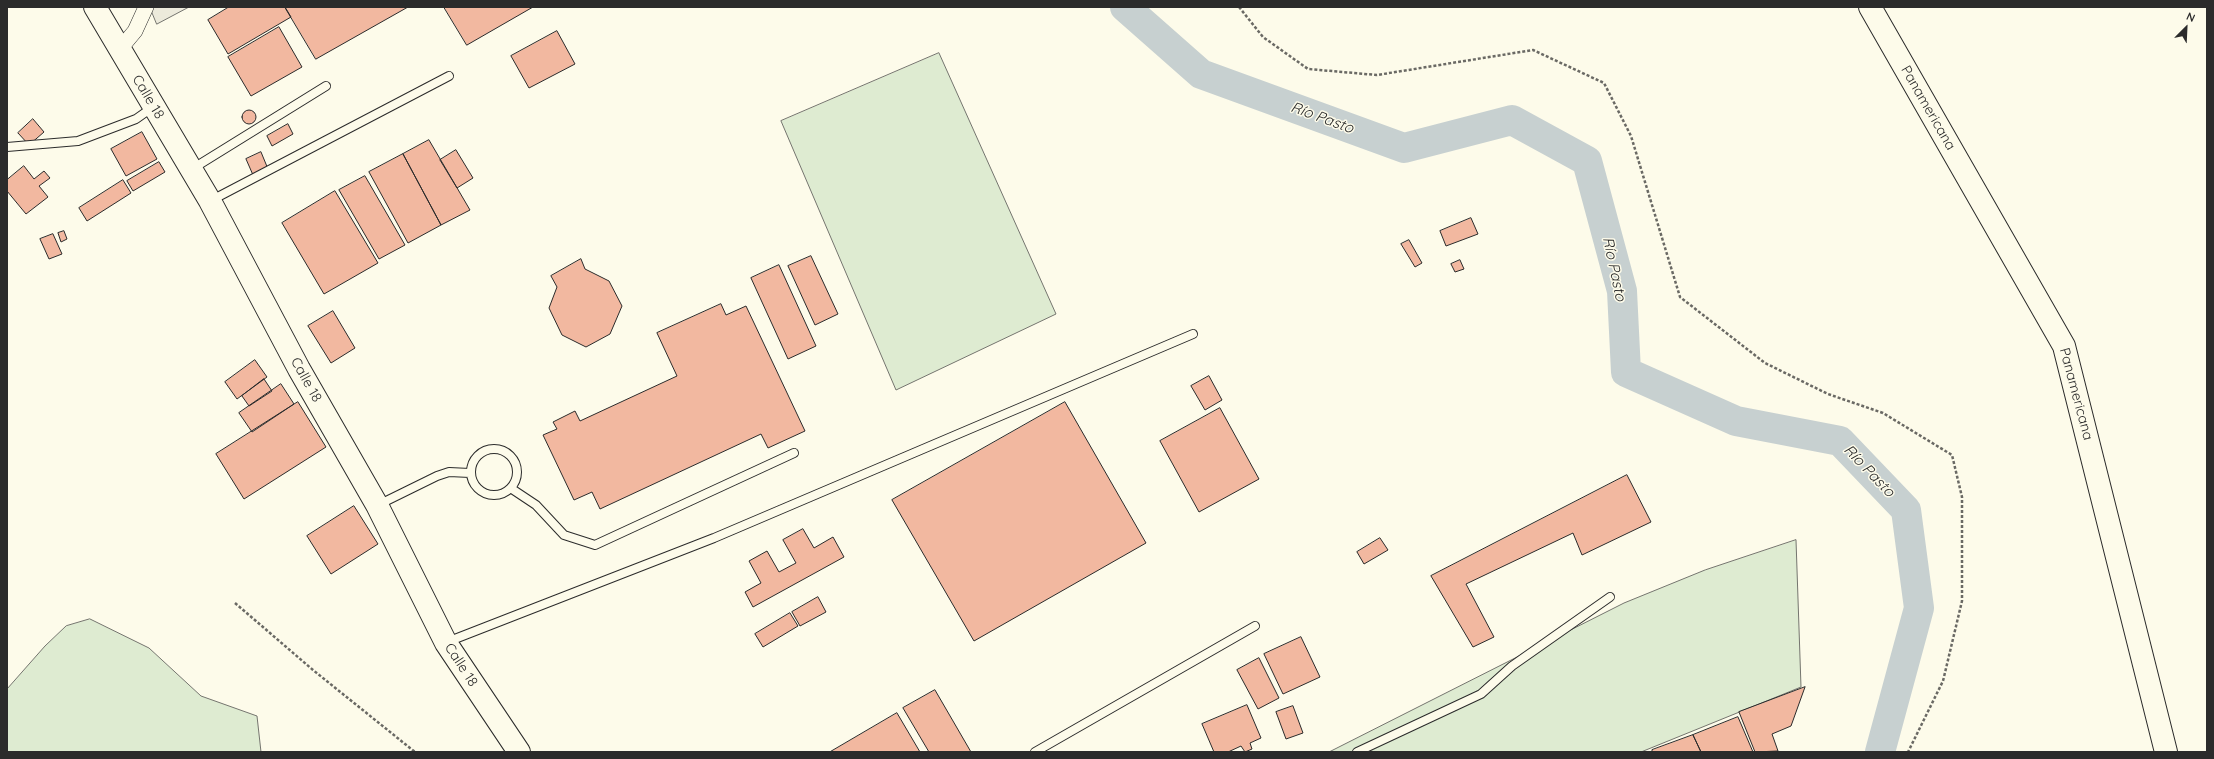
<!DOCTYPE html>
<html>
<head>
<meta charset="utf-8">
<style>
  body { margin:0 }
  #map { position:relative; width:2214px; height:759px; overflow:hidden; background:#fdfbea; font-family:Quicksand,sans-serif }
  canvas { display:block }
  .frame { position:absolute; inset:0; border:8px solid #2b2b2b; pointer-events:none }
  .north { position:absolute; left:2166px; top:8px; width:40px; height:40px; -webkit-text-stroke:3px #fdfbea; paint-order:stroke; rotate:24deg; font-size:11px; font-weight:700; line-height:16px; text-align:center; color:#2b2b2b }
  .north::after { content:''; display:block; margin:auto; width:14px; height:18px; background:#2b2b2b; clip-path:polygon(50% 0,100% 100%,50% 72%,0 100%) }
</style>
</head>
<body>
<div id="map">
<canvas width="2214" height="759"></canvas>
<div class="frame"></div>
<div class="north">N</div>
</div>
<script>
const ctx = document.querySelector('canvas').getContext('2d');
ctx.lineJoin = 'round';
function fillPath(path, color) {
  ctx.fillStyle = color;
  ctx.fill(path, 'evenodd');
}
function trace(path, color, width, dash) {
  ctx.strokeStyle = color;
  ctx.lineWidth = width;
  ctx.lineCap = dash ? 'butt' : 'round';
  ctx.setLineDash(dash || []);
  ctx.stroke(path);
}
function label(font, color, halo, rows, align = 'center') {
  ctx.font = font + ' Quicksand,sans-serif';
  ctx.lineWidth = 3;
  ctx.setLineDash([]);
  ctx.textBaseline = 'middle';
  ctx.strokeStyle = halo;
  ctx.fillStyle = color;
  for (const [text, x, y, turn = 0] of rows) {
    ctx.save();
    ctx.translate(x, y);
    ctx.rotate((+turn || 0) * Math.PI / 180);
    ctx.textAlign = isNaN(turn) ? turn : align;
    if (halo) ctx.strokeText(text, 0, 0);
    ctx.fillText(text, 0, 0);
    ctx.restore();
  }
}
const green = new Path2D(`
  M939,53L1056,314L896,390L781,121Z
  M1796,540L1801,687L1641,752H1329L1624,603L1705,570Z
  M90,619L149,648L201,696L257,716L261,752H7V689L45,646L66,626Z`);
const parking = new Path2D(`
  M150,7H189L157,24Z`);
const river = new Path2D(`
  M1125,7L1201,74L1404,148L1512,120L1587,161L1622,291L1626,372L1736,421L1840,441L1906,510L1919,608L1880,752`);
const building = new Path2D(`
  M229,7H285L291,17L228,54L208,20Z
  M285,7H408L316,59Z
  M444,7H533L467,45Z
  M279,27L302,67L251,96L228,57Z
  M557,31L575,64L529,88L511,56Z
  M242 117a7 7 0 1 1 14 0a7 7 0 1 1-14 0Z
  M33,119L44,132L29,145L18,133Z
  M288,124L293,134L272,146L267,136Z
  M142,132L157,159L126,176L111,149Z
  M429,140L470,210L441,225L403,154Z
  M456,150L473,178L457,188L440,160Z
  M261,152L268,169L253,175L246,159Z
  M403,154L441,225L408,243L369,172Z
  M159,162L165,172L133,191L127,181Z
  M24,166L34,179L44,171L50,178L39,186L48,197L26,214L7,191V180Z
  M365,176L405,245L379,259L339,190Z
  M123,180L131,193L87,221L79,208Z
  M335,191L378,263L324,294L282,223Z
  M1471,218L1478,234L1446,246L1440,231Z
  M64,231L67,239L61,242L58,233Z
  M53,234L62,254L49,259L40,239Z
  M1409,240L1422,263L1415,267L1401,244Z
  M811,256L838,314L815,325L788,266Z
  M581,259L585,269L609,281L622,306L610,334L586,347L562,335L549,308L557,287L551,276Z
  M1460,260L1464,269L1455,272L1451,264Z
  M779,265L816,346L788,359L751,278Z
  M721,304L726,315L746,306L805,431L768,448L761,434L600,509L592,492L574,500L543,435L557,429L553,422L575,411L580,421L677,376L657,333Z
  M333,311L355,348L331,363L308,326Z
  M255,360L267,377L237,399L225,382Z
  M1209,376L1222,400L1205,410L1191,386Z
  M264,379L272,391L249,406L242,396Z
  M281,384L294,404L252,432L239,413Z
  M298,402L326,447L244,499L216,454Z
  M1065,402L1146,543L974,641L892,500Z
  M1220,408L1259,479L1199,512L1160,441Z
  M1627,475L1651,522L1582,555L1573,533L1466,584L1494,637L1473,647L1431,576Z
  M354,506L378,544L331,574L307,536Z
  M803,529L814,548L833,537L844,557L753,607L745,592L761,583L749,561L767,551L779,572L796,563L783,540Z
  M1380,538L1388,550L1364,564L1357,552Z
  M818,597L826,612L800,626L792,612Z
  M790,613L798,626L763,647L755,634Z
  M1301,637L1320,677L1283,694L1264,654Z
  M1259,658L1279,698L1258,709L1237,670Z
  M1805,687L1791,726L1772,734L1778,751L1755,752L1739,712Z
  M935,690L971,752H929L903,708Z
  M1247,705L1261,738L1250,743L1252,749L1245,752L1241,746L1228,752H1214L1202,724Z
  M1293,706L1303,733L1286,739L1276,712Z
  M897,713L920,752H830Z
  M1738,717L1753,752H1701L1693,735Z
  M1693,735L1701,752H1652V750Z`);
const path = new Path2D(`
  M1239,7L1263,37L1308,69L1377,75L1533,50L1604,83L1631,136L1680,297L1765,363L1828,394L1883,413L1952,455L1962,497V601L1943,681L1908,752
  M235,603L313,670L415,752`);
const lane = new Path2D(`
  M7,147L78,141L136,119L153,107
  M192,169L326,86
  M210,201L449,76
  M471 472a23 23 0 1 1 46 0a23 23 0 1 1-46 0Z
  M512,489L536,505L564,535L595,545L794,453
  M378,505L437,476L449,472L470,473
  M447,642L714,538L1193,334
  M1035,752L1255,626
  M1357,752L1481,694L1512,666L1610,597`);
const street = new Path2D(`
  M120,49L135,31L146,7`);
const secondary = new Path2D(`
  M95,7L210,201L299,369L377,505L446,643L519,752`);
const primary = new Path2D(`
  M1870,7L2064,346L2166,752`);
const streetNames = [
  ["Calle 18",148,97,59],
  ["Panamericana",1928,108,60],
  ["Calle 18",306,380,61],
  ["Panamericana",2076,394,75],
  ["Calle 18",461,665,57]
];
const waterNames = [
  ["Río Pasto",1322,118,20],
  ["Río Pasto",1614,269,78],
  ["Río Pasto",1869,471,46]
];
fillPath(green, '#deebd1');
trace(green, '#74746e', 1);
fillPath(parking, '#eceadb');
trace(parking, '#74746e', 1);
trace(river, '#c7d0d0', 30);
fillPath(building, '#f2b8a0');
trace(building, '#2b2b2b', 1);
trace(lane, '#2b2b2b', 10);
trace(street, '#2b2b2b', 16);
trace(secondary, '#2b2b2b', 24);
trace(primary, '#2b2b2b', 24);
trace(path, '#6a6964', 2.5, [3, 2]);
trace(lane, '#fdfbea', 8);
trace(street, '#fdfbea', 15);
trace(secondary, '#fdfbea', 22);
trace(primary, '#fdfbea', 22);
label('14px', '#2b2b2b', '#fdfbea', streetNames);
label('italic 15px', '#2b2b2b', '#fdfbea', waterNames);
</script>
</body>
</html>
